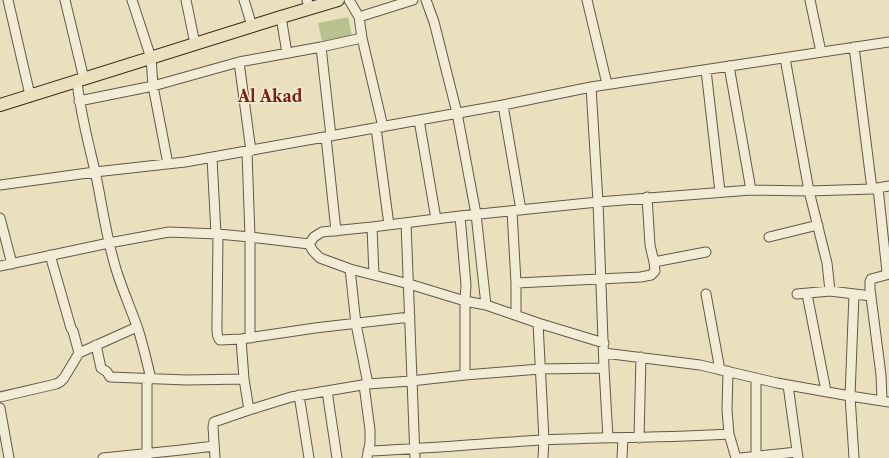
<!DOCTYPE html>
<html>
<head>
<meta charset="utf-8">
<style>
  body { margin:0 }
  canvas { display:block; background:#ebe0be }
</style>
</head>
<body>
<canvas width="889" height="458"></canvas>
<script>
const ctx = document.querySelector('canvas').getContext('2d');
ctx.lineJoin = 'round';
function fillPath(path, color) {
  ctx.fillStyle = color;
  ctx.fill(path, 'evenodd');
}
function trace(path, color, width, dash) {
  ctx.strokeStyle = color;
  ctx.lineWidth = width;
  ctx.lineCap = dash ? 'butt' : 'round';
  ctx.setLineDash(dash || []);
  ctx.stroke(path);
}
function label(font, color, halo, rows, align = 'center') {
  ctx.font = font + ' "Libre Caslon Text",serif';
  ctx.lineWidth = 3;
  ctx.setLineDash([]);
  ctx.textBaseline = 'middle';
  ctx.strokeStyle = halo;
  ctx.fillStyle = color;
  for (const [text, x, y, turn = 0] of rows) {
    ctx.save();
    ctx.translate(x, y);
    ctx.rotate((+turn || 0) * Math.PI / 180);
    ctx.textAlign = isNaN(turn) ? turn : align;
    if (halo) ctx.strokeText(text, 0, 0);
    ctx.fillText(text, 0, 0);
    ctx.restore();
  }
}
const green = new Path2D(`
  M348,17L352,36L322,41L318,23Z`);
const minor = new Path2D(`
  M8,0L30,95
  M65,0L84,79
  M132,0L151,58L153,86L168,164
  M186,0L195,44
  M244,0L252,26
  M307,0L309,8
  M349,0L359,17L362,38L383,127
  M426,0L434,22L457,113L476,214L486,305
  M587,0L607,84
  M810,0L821,52
  M281,17L287,53
  M359,17L413,0
  M321,47L331,136
  M854,47L872,189
  M785,58L809,191L827,263L830,291
  M239,62L251,151
  M729,66L751,190
  M706,70L720,192
  M77,81C80,112 88,141 95,171C102,203 106,237 116,269C122,289 131,309 138,329C143,345 147,362 151,379
  M591,87L598,202L604,368L608,438
  M79,101L153,86L239,62L321,47L362,38
  M503,105L521,210
  M419,120L436,219
  M376,128L389,225
  M326,137L336,231
  M247,152L250,237V338
  M212,158L216,234
  M0,185L95,172L185,162L503,105L591,87L889,42
  M878,188L887,272L886,275L871,279L870,282V289L881,375L882,401
  M512,211L516,283V315
  M460,216L466,285L465,301V375
  M0,218L12,264
  M406,223L415,458
  M372,227L374,275
  M218,234L217,322C217,328 216,336 220,340L241,339L315,328L410,317
  M769,237L818,225
  M309,244L314,237L322,232L372,227L460,216L598,202L751,190L809,191L872,189L889,186
  M309,244L313,251L320,258L350,269L409,284L465,301L486,305L538,323L604,343
  M50,255L71,328L73,331L79,353
  M654,262L706,252
  M0,266L109,243L169,232L218,234L250,237L309,244
  M350,269L356,324L368,384
  M516,283L641,277L651,275L655,271L654,262L650,245L647,197
  M706,294L720,370
  M797,294L830,291L871,296
  M807,294L826,391
  M854,294L850,396L854,458
  M538,323L544,440L543,458
  M241,339L244,379L249,410
  M96,345L101,368L107,372L110,377L187,380L244,379
  M604,353L700,365L777,383L850,396L889,402
  M728,371L727,410L729,434L736,458
  M147,379V458
  M364,385L370,430V443L367,458
  M788,385L798,458
  M327,391L337,458
  M299,395L309,458
  M0,397L56,384L60,382L64,378L79,353L137,327
  M0,408L9,458
  M639,438L641,357
  M368,451C426,449 485,443 544,440C605,437 667,438 729,434
  M756,456V378
  M103,458L181,450L214,446
  M215,458L213,427L214,422L249,410L291,397L368,384L411,381L465,375L540,369L604,368
  M622,458L623,438
  M740,458L797,452`);
const major = new Path2D(`
  M0,105L281,17L338,0`);
const districtNames = [
  ["Al Akad",270,97]
];
fillPath(green, '#b8c291');
trace(minor, '#645848', 11);
trace(major, '#372a21', 14);
trace(minor, '#f2ebd5', 9);
trace(major, '#ebe0be', 12);
label('bold 16px', '#7a1f14', '#f2ebd5', districtNames);
</script>
</body>
</html>
